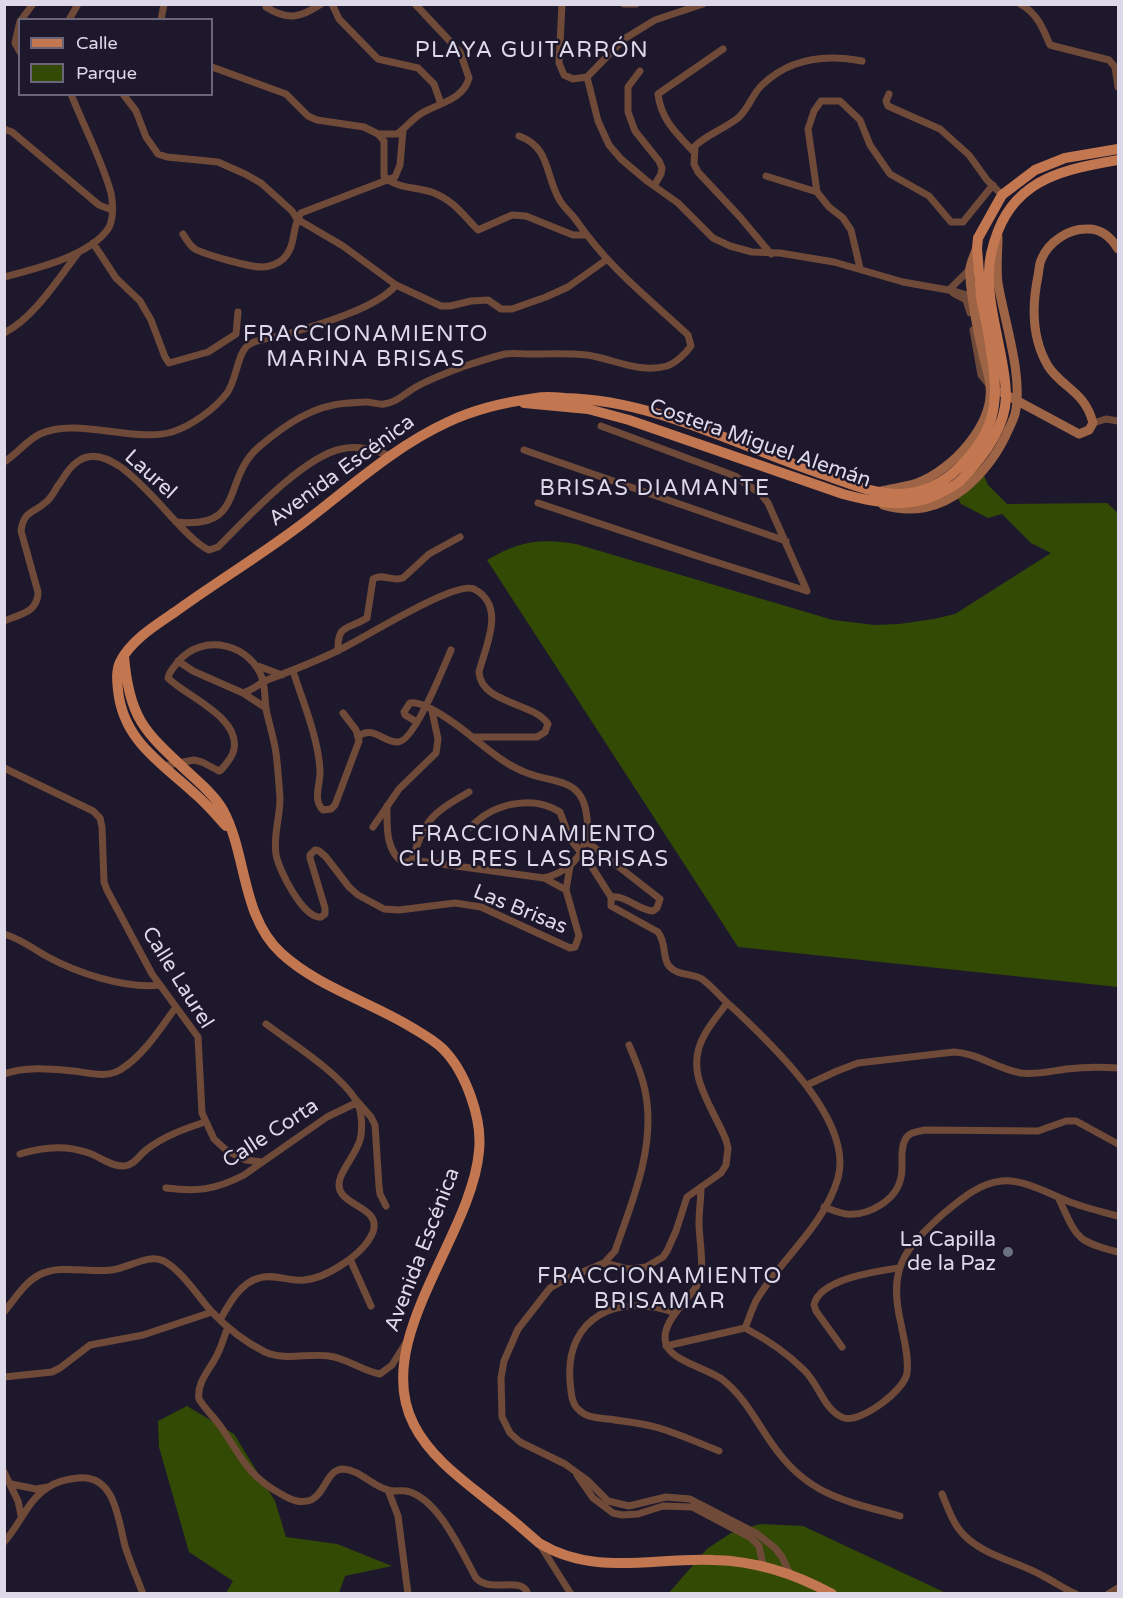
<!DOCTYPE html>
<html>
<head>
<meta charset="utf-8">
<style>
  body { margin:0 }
  #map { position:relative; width:1123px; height:1598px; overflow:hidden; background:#1e182d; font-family:"Varela Round",sans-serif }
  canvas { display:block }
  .frame { position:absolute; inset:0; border:6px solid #ddd9e8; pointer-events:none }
  .legend { position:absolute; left:18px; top:18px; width:195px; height:78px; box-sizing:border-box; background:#1e182d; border:2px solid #6a6578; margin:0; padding:8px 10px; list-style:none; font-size:18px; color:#ddd9e8 }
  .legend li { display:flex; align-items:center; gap:12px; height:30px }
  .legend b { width:30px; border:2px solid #6a6578 }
</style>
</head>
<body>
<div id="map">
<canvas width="1123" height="1598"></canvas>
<div class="frame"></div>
<ul class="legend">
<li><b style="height:8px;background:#c27750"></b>Calle</li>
<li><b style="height:16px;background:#334a05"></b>Parque</li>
</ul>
</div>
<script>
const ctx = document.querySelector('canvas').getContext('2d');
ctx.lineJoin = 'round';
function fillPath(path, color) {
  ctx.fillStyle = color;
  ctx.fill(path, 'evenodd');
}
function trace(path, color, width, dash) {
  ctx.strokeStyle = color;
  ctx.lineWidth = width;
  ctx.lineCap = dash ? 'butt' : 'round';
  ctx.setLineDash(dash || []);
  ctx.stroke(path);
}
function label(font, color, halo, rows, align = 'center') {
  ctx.font = font + ' "Varela Round",sans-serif';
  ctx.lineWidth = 5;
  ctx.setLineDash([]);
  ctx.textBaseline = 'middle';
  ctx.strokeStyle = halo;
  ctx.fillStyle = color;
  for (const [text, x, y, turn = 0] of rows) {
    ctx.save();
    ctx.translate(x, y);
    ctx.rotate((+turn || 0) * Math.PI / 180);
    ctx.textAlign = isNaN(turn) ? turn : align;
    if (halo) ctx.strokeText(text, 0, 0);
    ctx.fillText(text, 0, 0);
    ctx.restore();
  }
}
const green = new Path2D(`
  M980,466L988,485L1007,504L1107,503L1118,513V987L738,947L487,560C519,541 540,538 576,544L833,620L875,625L899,624L934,619L955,614L1051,553L1031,543L1002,514L988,518L961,504L954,491Z
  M187,1406L234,1434L275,1501L286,1537L337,1544L392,1566L345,1576L339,1593H226L233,1581L189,1552L159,1447L158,1421Z
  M760,1524L803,1526L946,1593L668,1594L707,1549L731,1533Z`);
const street = new Path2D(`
  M266,4V7C288,21 300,18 321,4
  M332,4L339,19L378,59L418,68L434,84L441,104
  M562,4L559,63L564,75L573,79L587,77L624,39L655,20L703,4
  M624,4H636
  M1020,4C1037,13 1043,28 1050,45L1109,60L1115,67L1118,87
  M21,20L33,4
  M69,20L78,4
  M161,20L164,4
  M20,21L15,43L20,52
  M212,67L286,94L308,116L317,120L364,127L378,134H397C406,128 412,119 422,113C439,103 463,100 469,78L460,52L415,4
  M640,71L628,87V112L635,131L659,161L662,168L661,174L654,186
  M587,77L598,121L609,145L621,159L647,181L678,203L713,238L730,246L752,252L780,253L834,262L903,282L954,291L973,297
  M123,94L136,111L146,137L158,154L167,157L218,162L245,174L261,183L292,211L297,219L343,246L396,285L441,306H450L471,301L488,300L501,309H512L546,297L568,287L606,260
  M889,94L886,101L888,106L940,129L969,155L987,180L1002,195
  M4,129L12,132L99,205L112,210
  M378,134L384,141V176C398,190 416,186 434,193C454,201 463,215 478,230L512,215L526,216L563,231L573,235H585
  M694,152C677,134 661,120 658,94L723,49
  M766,176L817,192
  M183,234C186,239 190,246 195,249C206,255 249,267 262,267C269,267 278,264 283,259C297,246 291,227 301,213L395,177L400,165L403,130
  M93,243L116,278L140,301L151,320L165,357L169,363L208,352L236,334L238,312
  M771,254L740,217L698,172L694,164L695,146C708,134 724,129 738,118C748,110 753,93 762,85C790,58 826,54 862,61
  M860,268L851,230L843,218L829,207L817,192L808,129L814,111L821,101H840L860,120L870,145L890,174L929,196L951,222H963L993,185
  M4,277C35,269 89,256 108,229C114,220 113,203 111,193C102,160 84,127 71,94
  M949,290L970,269
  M953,293L966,300L970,313
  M973,330L981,375L990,386
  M4,333C34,318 58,279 78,253
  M1093,423L1106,419L1118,421
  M601,426L735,476L761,494L768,503L807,591
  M524,450L786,541
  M4,462C17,454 27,440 40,434C77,417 134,443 172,432C191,426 215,409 227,393C237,380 237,351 250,344C258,339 271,338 281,336C311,327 377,309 396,285
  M538,503L697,556L807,591
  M176,522C247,530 221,478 260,446C286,424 314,405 348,403C354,403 360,402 366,402C372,402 379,405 384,404C398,402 405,393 416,387C430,379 447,373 462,367C474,363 493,357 505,354C512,353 521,354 528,354C547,354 568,353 587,355C614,359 640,374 667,366C676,363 686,353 691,346L688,335C646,296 609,268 576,220C571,213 563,207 559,199C545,174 550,147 519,136
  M4,621C21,614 38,612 38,592L21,531C24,510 33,514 46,502C51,498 54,492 57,487C64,478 67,469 77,462C117,431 175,535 209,550L218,547C247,518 303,457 341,449C358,445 375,450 391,456
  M338,651C337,623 348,630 367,618L373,579C383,573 392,582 403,578L429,554L460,537
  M178,661L193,671L243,693C252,690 259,684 267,680C291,671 315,662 339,650C361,640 455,580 474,589C507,606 485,647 479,672C481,704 534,702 548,724L545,732L537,737H472
  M258,666L282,675
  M293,671C303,702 318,737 320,770C321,783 312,800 323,810L331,809L335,805L359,741L356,730L343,713
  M243,693L266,708
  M417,722L405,715L404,712L410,703C426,700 464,730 477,741C492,753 508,766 527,773C556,784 583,777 587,818C588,826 588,836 584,845C577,864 563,873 544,878L412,860C425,818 433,813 469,792
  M359,736C373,725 384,743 398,742C414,742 444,666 451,650
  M163,766L194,760L202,762L219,771L221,770C226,764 233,757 234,749C240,717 187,697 168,678C169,672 173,668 177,663C202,631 253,644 263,681C265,690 265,700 266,709C269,724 274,738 276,753C278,768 279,784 280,799C280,817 273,836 276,854C278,869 304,920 321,917L325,914V908L310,858V855L315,850L319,851L326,857L349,887L358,895L384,909L399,910L455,903L481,907L570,948L575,947L579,936L566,890L570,866
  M4,768L93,811L100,818L102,827L104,882L107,890L152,974L198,1037L202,1113L214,1139L226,1150L237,1156L246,1160L262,1162
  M387,806C387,826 385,851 404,863L412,860
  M373,827L399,789L436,753L438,739L432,711
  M471,827C492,804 532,794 560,812L570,839L575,845
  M586,841L660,899L657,908L653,911C638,910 626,895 611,897V906L658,932C667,944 662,958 669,966C677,976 692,973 702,979C713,987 722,999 732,1007C770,1043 854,1120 838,1178C824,1226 782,1258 757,1299C752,1308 749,1319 745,1328
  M590,864L611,897
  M544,878L566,890
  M4,934C21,939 32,948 46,956C77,973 125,989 160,985
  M727,1003C720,1013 711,1023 705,1034C682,1072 712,1105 726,1140L728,1148L726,1165L721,1173L687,1197L676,1231L667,1251L663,1257L646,1267L628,1269L604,1263L566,1279L550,1288L518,1329L504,1361L501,1378L502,1417L510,1433L520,1442L565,1464L587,1480L608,1501L629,1506L666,1497L690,1499L756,1533L775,1548L782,1557L789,1572
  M4,1074C26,1066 52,1069 74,1071C90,1073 106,1078 120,1070C144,1055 160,1029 176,1007
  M807,1085L837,1071L858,1063L954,1052C978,1053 997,1069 1021,1073C1036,1075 1051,1071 1067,1069C1084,1067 1101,1067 1118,1068
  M20,1154C42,1147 67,1145 89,1153C100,1157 112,1167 124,1166C134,1165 139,1156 146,1150C164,1136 184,1129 205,1122
  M701,1187C701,1199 699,1211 699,1223C699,1239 705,1268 699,1282C690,1300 659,1322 666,1344C671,1361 709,1369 723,1380C748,1400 759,1428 778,1452C812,1497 850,1502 900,1516
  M166,1188C197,1192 215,1190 244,1175L327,1117L358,1102L371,1117L375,1125L379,1186L380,1194L386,1206
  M1058,1197C1077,1237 1074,1241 1118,1252
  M824,1207C832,1210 839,1213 847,1214C869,1216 897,1200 901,1177C904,1166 899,1151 905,1140C908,1132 917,1132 925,1130L1038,1131L1066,1121H1076L1118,1144
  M350,1259L371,1306
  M604,1263L615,1251C631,1204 653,1154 647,1103C645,1082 637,1064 629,1045
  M4,1312C14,1300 25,1282 39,1275C60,1264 88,1273 111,1270C127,1269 148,1253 164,1261C183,1272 197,1295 211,1311C226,1327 245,1342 265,1352C285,1361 308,1353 329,1356C347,1358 362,1371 380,1374L392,1365L407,1341
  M675,1313C620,1292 565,1316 570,1381C571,1390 571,1404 579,1410C587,1418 599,1418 609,1419C626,1422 643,1423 659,1428C679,1434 699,1443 719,1451
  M220,1320C229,1304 240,1283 259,1278C274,1273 289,1282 304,1280C327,1278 364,1254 373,1232C383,1203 328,1207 341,1176C346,1164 356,1153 360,1140C363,1129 362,1110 356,1100C338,1072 293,1044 266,1024
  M228,1327C224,1336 222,1346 217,1355C211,1368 196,1383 199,1399C205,1409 214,1417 221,1427C242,1458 247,1475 281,1494C291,1500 300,1504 311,1500C325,1494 327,1469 343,1469C360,1470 372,1486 388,1490C394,1492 401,1490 406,1491C438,1497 462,1553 476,1578C491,1594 522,1575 528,1594
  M666,1346L745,1328C766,1339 787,1353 804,1370C819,1384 824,1411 844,1418C861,1423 905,1390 907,1373C909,1357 904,1340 901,1324C888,1269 903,1250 943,1214C960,1200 979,1183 1002,1181C1024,1179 1049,1194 1070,1202C1086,1208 1102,1212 1118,1216
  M842,1347L816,1311L814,1305C819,1279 877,1271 898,1268
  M4,1377L52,1372L60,1368L90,1345L143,1335L212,1312
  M4,1472L18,1501L21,1515
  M577,1475L593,1498L613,1513L622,1515L638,1514L663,1506L692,1507L751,1538L759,1546L763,1565
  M11,1484L36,1489L48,1487
  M388,1490L398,1516L408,1594
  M942,1494C948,1508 953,1524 964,1535C984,1556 1019,1562 1043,1576C1055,1582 1064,1589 1076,1594
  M4,1542C20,1525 27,1501 47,1488C55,1482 68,1479 78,1478C115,1474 118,1519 125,1546C130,1562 137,1578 143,1594
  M540,1545L571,1594
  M1108,1594L1118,1588`);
const secondary = new Path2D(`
  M1001,392L1079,434L1089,430L1093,423C1085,391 1062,388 1048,366C1032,339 1032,305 1038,276C1039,271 1039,263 1042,258C1049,242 1068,229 1086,229C1101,228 1111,237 1118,249
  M881,491C893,488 906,487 917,483C952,470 994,425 990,386C989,373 984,362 982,350C978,334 968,281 970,268C971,262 974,256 976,250
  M883,505C912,514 940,508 964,489C982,474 996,456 1006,435C1009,428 1013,421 1015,414C1024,378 1004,320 998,283C996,268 998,252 998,237`);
const primary = new Path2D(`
  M997,336C993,315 988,293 989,272C989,258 993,244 998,231C1019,177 1068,169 1118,160
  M989,339L981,298L977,248L978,238L1002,195L1035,170L1065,158L1118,149
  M524,403L588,409L629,420L843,494C887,506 920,510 959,482
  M124,656C129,719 145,732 189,773C201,784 215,796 223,810C247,854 241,916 281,953C318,987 368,1001 411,1027C421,1033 434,1040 443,1049C455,1061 465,1080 471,1097C477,1114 481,1133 479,1151C472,1236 370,1341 414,1425C432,1460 467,1483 496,1507C511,1518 525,1531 539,1543C595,1577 653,1557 714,1560C757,1561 794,1573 832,1594
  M226,826C216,815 206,803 194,793C160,762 123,740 118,690C117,681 116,671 120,662C131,640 156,625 175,612C215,583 258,557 298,527C346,491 393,447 448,422C475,409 506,402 536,398C545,396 555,397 565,398C653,400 734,444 816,472C843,481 871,494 899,494C919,494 937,486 952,474`);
const streetBridge = new Path2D(`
  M575,845L590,864`);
const primaryBridge = new Path2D(`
  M952,474C1000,430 1000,400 989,339
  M959,482C981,460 1005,430 1006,397C1006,376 1001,356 997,336`);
const markers = [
  [1008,1252,6,"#6b7280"]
];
const streetNames = [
  ["Costera Miguel Alemán",760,444,19],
  ["Avenida Escénica",342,471,-36],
  ["Laurel",150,475,42],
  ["Las Brisas",520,910,22],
  ["Calle Laurel",177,978,58],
  ["Calle Corta",271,1134,-33],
  ["Avenida Escénica",423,1250,-69]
];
const poiNames = [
  ["La Capilla",996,1240],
  ["de la Paz",996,1264]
];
const neighbourhoodNames = [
  ["PLAYA GUITARRÓN",532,51],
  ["FRACCIONAMIENTO",366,335],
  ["MARINA BRISAS",366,360],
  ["BRISAS DIAMANTE",655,489],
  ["FRACCIONAMIENTO",534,835],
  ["CLUB RES LAS BRISAS",534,860],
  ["FRACCIONAMIENTO",660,1277],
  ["BRISAMAR",660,1302]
];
fillPath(green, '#334a05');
trace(street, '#6f4a38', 7);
trace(secondary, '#9e6446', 9);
trace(primary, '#c27750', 10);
trace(streetBridge, '#6f4a38', 7);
trace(primaryBridge, '#c27750', 10);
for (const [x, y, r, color] of markers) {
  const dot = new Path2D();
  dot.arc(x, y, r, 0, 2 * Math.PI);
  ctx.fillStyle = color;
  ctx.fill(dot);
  trace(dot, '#1e182d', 2);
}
label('21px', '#ddd9e8', '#1e182d', streetNames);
label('21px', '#ddd9e8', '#1e182d', poiNames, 'right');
ctx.letterSpacing = '1.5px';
label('22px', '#ddd9e8', '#1e182d', neighbourhoodNames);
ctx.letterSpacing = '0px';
</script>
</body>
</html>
